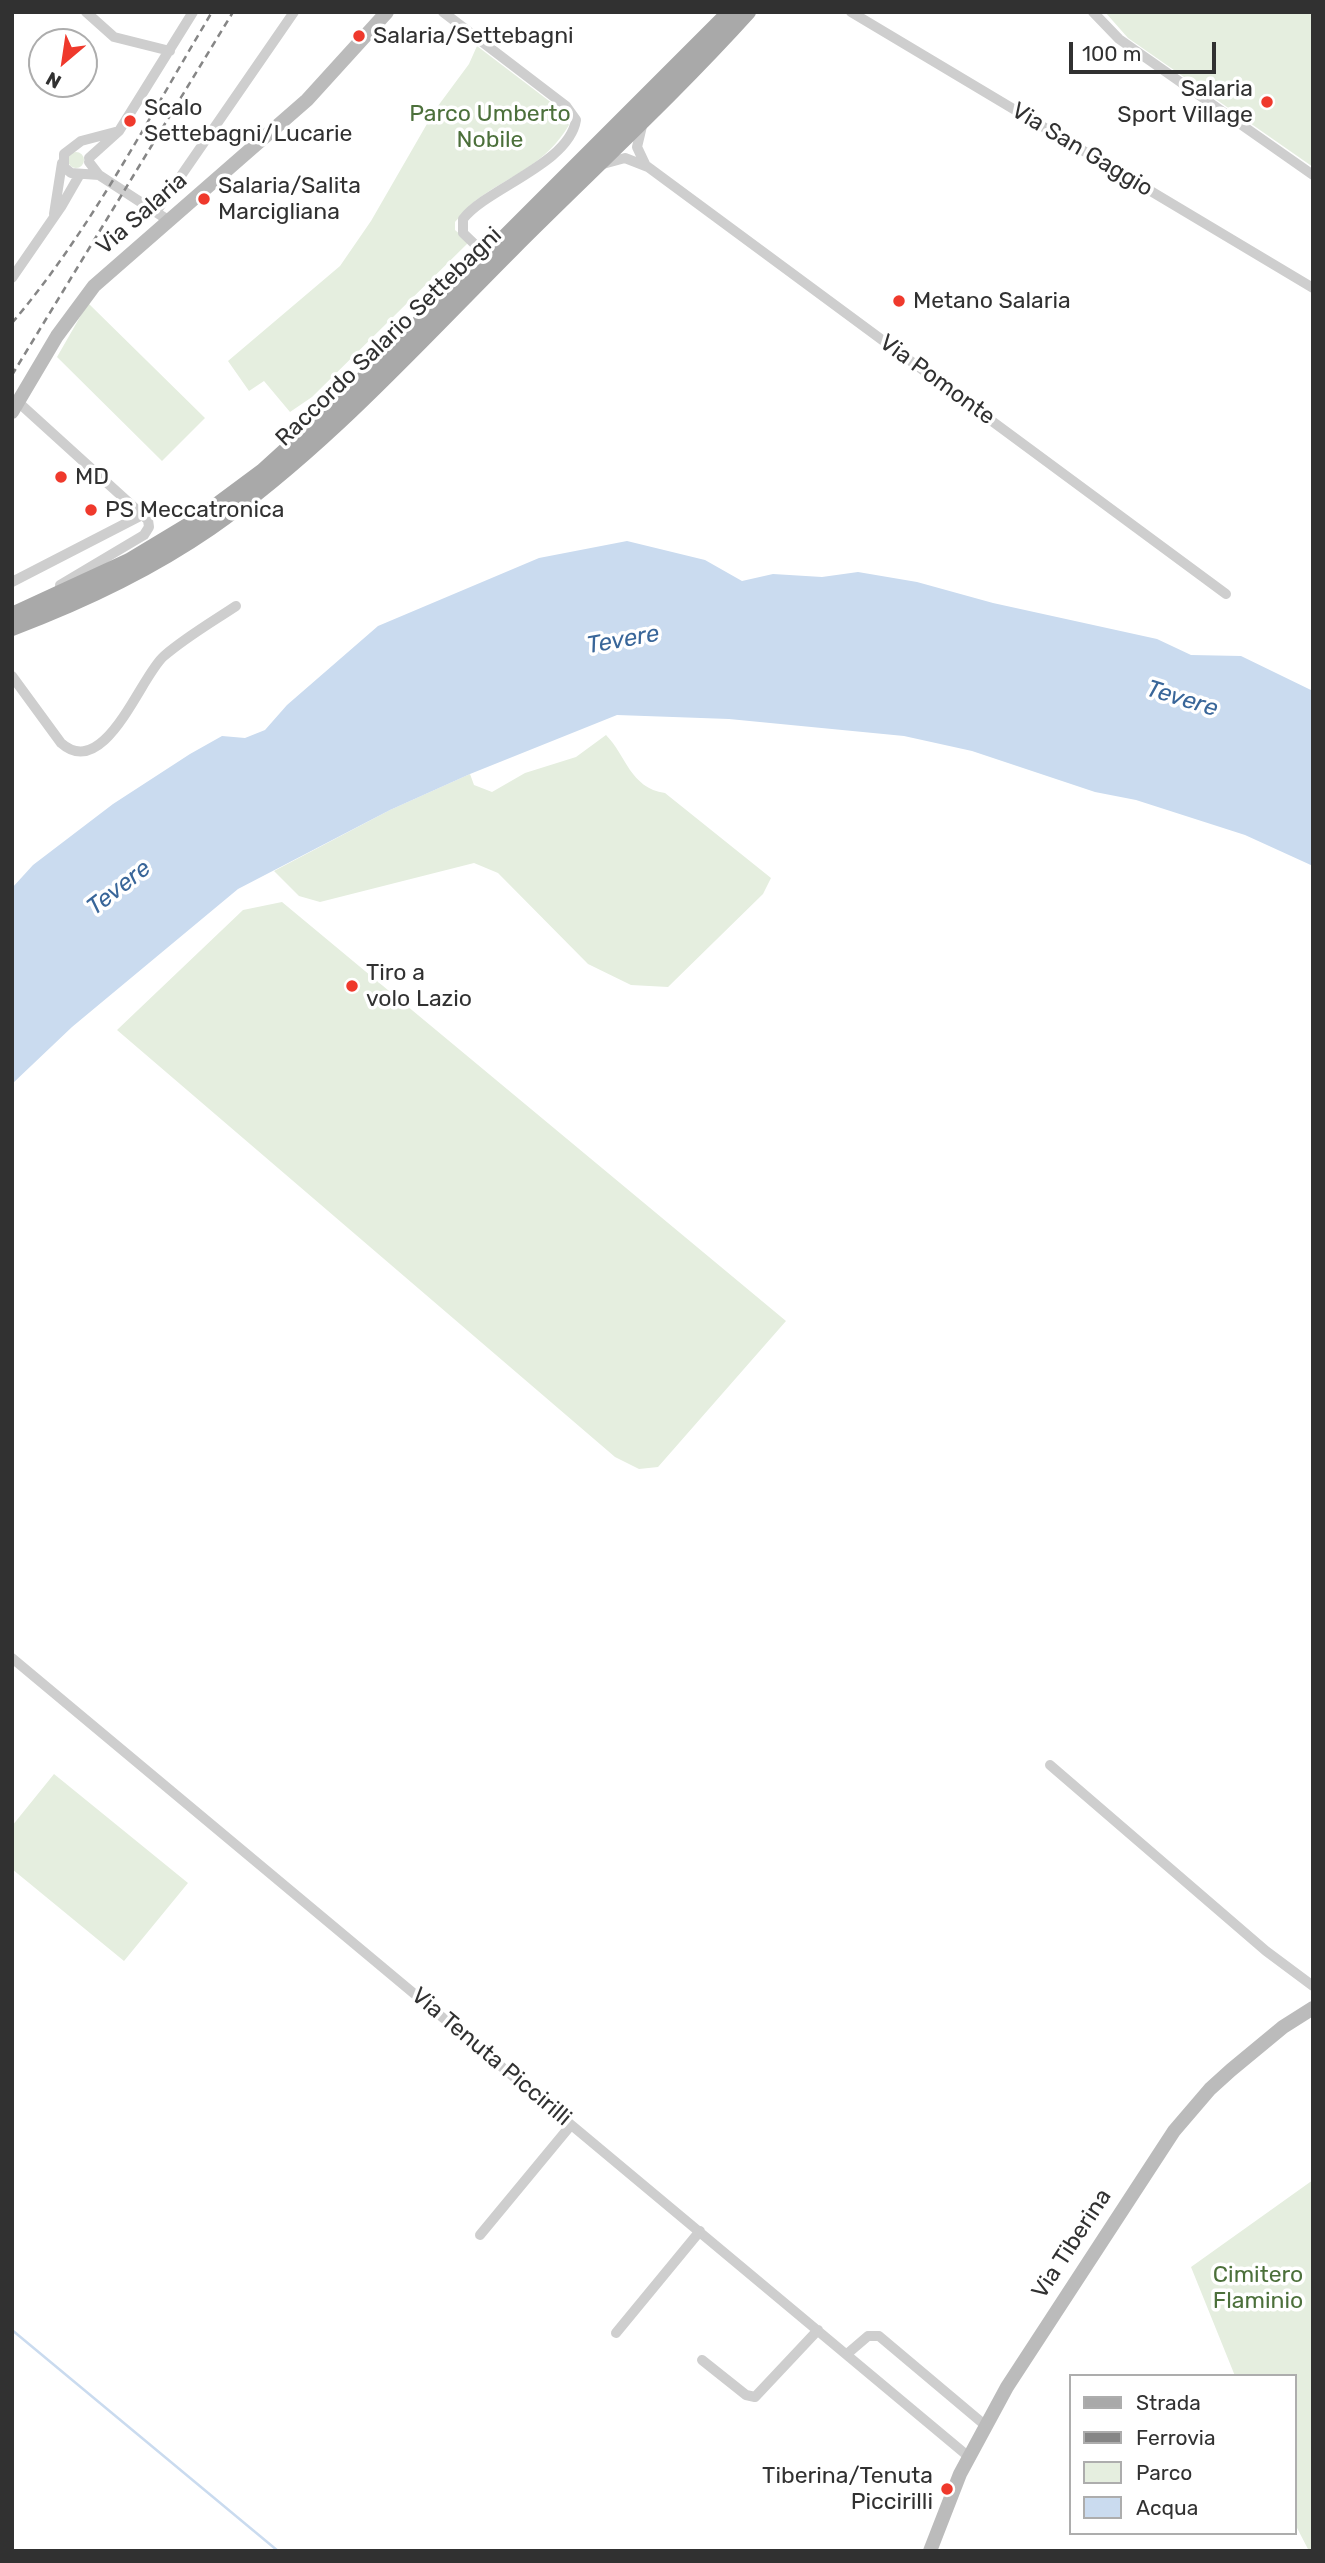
<!DOCTYPE html>
<html>
<head>
<meta charset="utf-8">
<style>
  body { margin:0 }
  #map { position:relative; width:1325px; height:2563px; overflow:hidden; background:#fff; font-family:Rubik,sans-serif }
  canvas { display:block }
  .frame { position:absolute; inset:0; border:14px solid #313131; pointer-events:none }
  .legend { position:absolute; left:1069px; top:2374px; width:228px; height:161px; box-sizing:border-box; background:#fff; border:2px solid #adadad; margin:0; padding:9px 12px; list-style:none; font-size:21px; color:#313131 }
  .legend li { display:flex; align-items:center; gap:14px; height:35px }
  .legend b { width:35px; border:2px solid #adadad }
  .north { position:absolute; left:28px; top:28px; width:70px; height:70px; box-sizing:border-box; background:#fff; border:2px solid #adadad; border-radius:50%; rotate:209deg; font-size:19px; font-weight:700; line-height:28px; text-align:center; color:#313131 }
  .north::after { content:''; display:block; margin:auto; width:24px; height:32px; background:#ef392c; clip-path:polygon(50% 0,100% 100%,50% 72%,0 100%) }
  .scale { position:absolute; left:1069px; top:42px; width:147px; height:32px; box-sizing:border-box; border:4px solid #313131; border-top:0; padding-left:9px; font-size:21px; line-height:24px; white-space:nowrap; color:#313131; -webkit-text-stroke:5px #fff; paint-order:stroke }
</style>
</head>
<body>
<div id="map">
<canvas width="1325" height="2563"></canvas>
<div class="frame"></div>
<ul class="legend">
<li><b style="height:9px;background:#a9a9a9"></b>Strada</li>
<li><b style="height:9px;background:#868686"></b>Ferrovia</li>
<li><b style="height:19px;background:#e5eedf"></b>Parco</li>
<li><b style="height:19px;background:#cadbef"></b>Acqua</li>
</ul>
<div class="north">N</div>
<div class="scale">100 m</div>
</div>
<script>
const ctx = document.querySelector('canvas').getContext('2d');
ctx.lineJoin = 'round';
function fillPath(path, color) {
  ctx.fillStyle = color;
  ctx.fill(path, 'evenodd');
}
function trace(path, color, width, dash) {
  ctx.strokeStyle = color;
  ctx.lineWidth = width;
  ctx.lineCap = dash ? 'butt' : 'round';
  ctx.setLineDash(dash || []);
  ctx.stroke(path);
}
function label(font, color, halo, rows, align = 'center') {
  ctx.font = font + ' Rubik,sans-serif';
  ctx.lineWidth = 7;
  ctx.setLineDash([]);
  ctx.textBaseline = 'middle';
  ctx.strokeStyle = halo;
  ctx.fillStyle = color;
  for (const [text, x, y, turn = 0] of rows) {
    ctx.save();
    ctx.translate(x, y);
    ctx.rotate((+turn || 0) * Math.PI / 180);
    ctx.textAlign = isNaN(turn) ? turn : align;
    if (halo) ctx.strokeText(text, 0, 0);
    ctx.fillText(text, 0, 0);
    ctx.restore();
  }
}
const green = new Path2D(`
  M1105,12H1313V167L1128,38Z
  M477,46L561,110L569,125C546,164 513,174 479,198C470,204 462,214 455,222V230L469,242L312,397L290,412L264,381L249,391L228,361L340,266L371,221L435,110L469,64Z
  M68 160a8 8 0 1 1 16 0a8 8 0 1 1-16 0Z
  M88,303L205,418L162,461L57,357Z
  M606,735C626,755 630,788 665,793L771,878L763,894L668,987L631,985L588,964L498,873L474,863L320,902L299,896L274,871L390,810L470,774L474,785L492,792L525,773L576,757Z
  M282,902L786,1321L658,1467L639,1469L615,1457L117,1030L243,910Z
  M54,1774L188,1883L124,1961L12,1869V1826Z
  M1313,2180V2551H1309L1295,2524V2376H1235L1191,2267Z`);
const water = new Path2D(`
  M627,541L705,560L742,581L773,574L822,577L858,572L917,582L993,603L1157,639L1191,655L1241,656L1313,691V866L1245,835L1136,800L1095,792L972,751L904,736L729,719L617,715L470,774L390,810L238,889L72,1027L12,1084V888L33,865L113,804L190,754L222,736L245,738L265,730L287,705L378,626L539,558Z`);
const stream = new Path2D(`
  M12,2330L278,2551`);
const street = new Path2D(`
  M86,12L114,37L170,51
  M443,12L566,106L576,120C569,164 487,188 463,219V233L487,256
  M851,12L1313,288
  M1093,12L1119,39L1313,175
  M642,126L637,147L645,164
  M89,158L119,131L193,12
  M89,162L99,175L168,220
  M603,164L625,158L648,167L1226,594
  M99,175L71,173L64,167V154L81,141L119,131
  M156,212L294,12
  M54,214L62,163
  M12,278L61,207L80,174
  M18,402L148,520L149,527L144,535L60,585
  M12,582L144,514
  M12,676L61,743C105,782 141,675 164,656C186,637 212,622 236,606
  M12,1658L969,2457
  M1050,1765L1266,1951L1313,1986
  M480,2235L571,2125
  M616,2333L700,2231
  M847,2354L868,2336H879L986,2426
  M702,2360L746,2395L755,2397L818,2330`);
const secondary = new Path2D(`
  M12,412L57,336L94,286L307,100L387,12
  M930,2551L960,2474L1007,2387L1174,2131L1210,2089L1231,2070L1283,2027L1313,2008`);
const primary = new Path2D(`
  M12,615L129,561L197,520L263,471L351,391L730,12
  M12,628C81,602 149,570 210,528C323,449 416,345 513,248C591,170 674,94 748,12`);
const rail = new Path2D(`
  M12,323C91,230 149,117 212,12
  M12,375L233,12`);
const markers = [
  [359,36,7,"#ef392c"],
  [1267,102,7,"#ef392c"],
  [130,121,7,"#ef392c"],
  [204,199,7,"#ef392c"],
  [899,301,7,"#ef392c"],
  [61,477,7,"#ef392c"],
  [91,510,7,"#ef392c"],
  [352,986,7,"#ef392c"],
  [947,2489,7,"#ef392c"]
];
const poiNames = [
  ["Salaria/Settebagni",373,36],
  ["Salaria",1253,89,"right"],
  ["Sport Village",1253,115,"right"],
  ["Scalo",144,108],
  ["Settebagni/Lucarie",144,134],
  ["Salaria/Salita",218,186],
  ["Marcigliana",218,212],
  ["Metano Salaria",913,301],
  ["MD",75,477],
  ["PS Meccatronica",105,510],
  ["Tiro a",366,973],
  ["volo Lazio",366,999],
  ["Tiberina/Tenuta",933,2476,"right"],
  ["Piccirilli",933,2502,"right"]
];
const parkNames = [
  ["Parco Umberto",490,114],
  ["Nobile",490,140],
  ["Cimitero",1258,2275],
  ["Flaminio",1258,2301]
];
const streetNames = [
  ["Via San Gaggio",1082,150,31],
  ["Via Salaria",142,214,-41],
  ["Raccordo Salario Settebagni",389,337,-44],
  ["Via Pomonte",937,380,36],
  ["Via Tenuta Piccirilli",491,2057,40],
  ["Via Tiberina",1072,2244,-57]
];
const waterNames = [
  ["Tevere",623,640,-10],
  ["Tevere",1182,699,17],
  ["Tevere",119,888,-38]
];
fillPath(green, '#e5eedf');
fillPath(water, '#cadbef');
trace(stream, '#cadbef', 2.5);
trace(street, '#cecece', 10);
trace(secondary, '#bbb', 14);
trace(primary, '#a9a9a9', 16);
trace(rail, '#868686', 2.5, [7, 5]);
for (const [x, y, r, color] of markers) {
  const dot = new Path2D();
  dot.arc(x, y, r, 0, 2 * Math.PI);
  ctx.fillStyle = color;
  ctx.fill(dot);
  trace(dot, '#fff', 2.5);
}
label('23px', '#313131', '#fff', poiNames, 'left');
label('23px', '#4c703b', '#fff', parkNames);
label('23px', '#313131', '#fff', streetNames);
label('italic 24px', '#396699', '#fff', waterNames);
</script>
</body>
</html>
